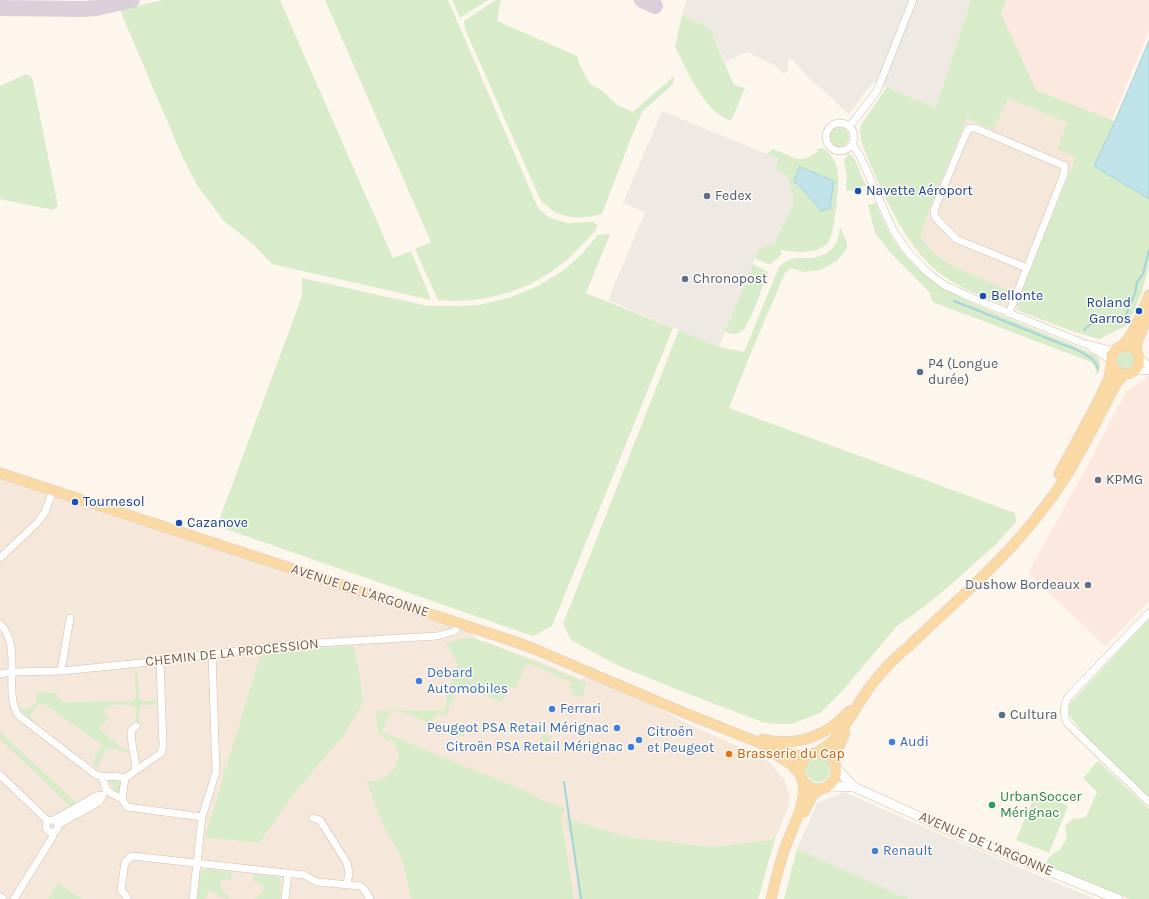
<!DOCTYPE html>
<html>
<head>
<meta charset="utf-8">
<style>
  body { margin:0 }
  canvas { display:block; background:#fdf6ec }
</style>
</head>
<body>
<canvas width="1149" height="899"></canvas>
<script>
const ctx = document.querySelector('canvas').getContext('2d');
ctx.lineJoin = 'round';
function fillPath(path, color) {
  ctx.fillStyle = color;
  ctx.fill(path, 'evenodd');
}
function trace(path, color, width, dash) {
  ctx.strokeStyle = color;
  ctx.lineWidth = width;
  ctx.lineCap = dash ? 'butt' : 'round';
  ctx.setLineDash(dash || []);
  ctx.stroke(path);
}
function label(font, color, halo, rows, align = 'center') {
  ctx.font = font + ' Karla,sans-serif';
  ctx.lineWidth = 3;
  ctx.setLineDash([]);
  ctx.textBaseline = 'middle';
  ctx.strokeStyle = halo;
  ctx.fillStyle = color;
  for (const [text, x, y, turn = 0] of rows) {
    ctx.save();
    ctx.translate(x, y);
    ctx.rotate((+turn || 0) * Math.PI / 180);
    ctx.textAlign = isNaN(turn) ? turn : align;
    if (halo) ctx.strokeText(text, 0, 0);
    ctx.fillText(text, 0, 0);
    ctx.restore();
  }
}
const residential = new Path2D(`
  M1007,98L1067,123L1076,157L1020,295L1017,310L1000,304L1008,290L953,266L937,256L920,237L929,210L967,118Z
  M0,473L460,623L480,641L542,662L581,679L591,673L692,726L758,755L769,762L784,779L790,797L788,808L775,839L712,847L628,837L565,818L575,853L578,899H0Z`);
const commercial = new Path2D(`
  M1007,0H1149V30L1112,120L1036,90L1001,13Z
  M1149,371V602L1105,646L1028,573L1091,459L1126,391L1144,380Z`);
const industrial = new Path2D(`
  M687,0H971L936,108L874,81L849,114L809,78L791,58L788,62V71L783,74L776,66L747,52L725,62L709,27L682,15Z
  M662,111L779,159L784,173L788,177L791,187L793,196V205L775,242L759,249L719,347L608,300L645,212L623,203Z
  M844,792L935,832L1095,899H909L797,849L817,803Z`);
const green = new Path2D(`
  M163,0H280L393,258L411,251L431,300L272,264L254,245L223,220L197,185L182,156L120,10Z
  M325,0H448L538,208L550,218L567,223L594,222L598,226C593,235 585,242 578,249C542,287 490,305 438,300L415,249L431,242Z
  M452,0H488L460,18Z
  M496,0H501L497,21L577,56L579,64L590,84L604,92L617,105L633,112L674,76L673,84L642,112L631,138L602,214C587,218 568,220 553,211C549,208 545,204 541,201L465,29L464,21Z
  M971,0H1007L1001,13L1036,90L1115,121L1094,166L1149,199V264L1142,292L1128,325L1099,339L1069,330L1017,310L1020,295L1076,157L1057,149L1067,123L1008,98L993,130L967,118L929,210L920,237L937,256L953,266L1008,290L1000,304C982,296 962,289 945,277C906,252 878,184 861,141L860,132L861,125L887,87L936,108Z
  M682,15L709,27L734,85L745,88L731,121C726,119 721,116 717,113C698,97 686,68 675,47Z
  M26,74L32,77L58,206L53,210L0,199V86Z
  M829 137a10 10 0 1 1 20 0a10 10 0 1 1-20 0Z
  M823,148C828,152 832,156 835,162C838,169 839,177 838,184C838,195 834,237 827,244C815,255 794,252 780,250L782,254L770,265L755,258L759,249L775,242L793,205V196L788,177L784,173L775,169L779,159L767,154L773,149L797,159H804L818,152L817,149ZM834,181L821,211L800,186L795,184Z
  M848,154L851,155L854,158L866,186L855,188L854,190L847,191L846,184L847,176L844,160Z
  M876,203C881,215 886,228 893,239C920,281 961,299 1005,317C1035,330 1066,341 1095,355C1102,361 1101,367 1097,375L1095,368L1091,362L933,302L931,299L930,293L890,252L875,233L868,205Z
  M840,229H841L847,242V248L837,261L820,270L804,272L791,268L785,273L750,355L729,408L1015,513L1016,522L996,544L955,581L924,607L897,626L844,689L820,713L792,724H776L762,722L676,689L617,665L571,640L563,624L679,330L719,347L744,352L779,267C783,263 787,260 792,259C798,257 805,259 811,258C829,256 838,246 840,229Z
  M610,234L586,293L673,328L552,626L533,636L217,526L302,296V278L428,306H459L480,305L511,297L538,286L564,270L582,254L598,235Z
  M753,264L768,272C764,283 750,324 743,330C738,335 732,335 725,332Z
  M1116 360a9 9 0 1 1 18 0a9 9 0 1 1-18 0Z
  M1149,619V797L1088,739L1069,715V706L1072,701Z
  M463,638H471L489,643L586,683L583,695L577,698L572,693L573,689L570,688L572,683L527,663L515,689L509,687L502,702L460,685L445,716L437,714L432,721L465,735L463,737L405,713L391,711L382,732L528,792L544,801L565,808L561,819L574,899H411L402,858L383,825L366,780C383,784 402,770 398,751C397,747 394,743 392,739L388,741L378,732L376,711L445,710L446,698L458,664L453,656L446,643Z
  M354,646L361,685L363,702L344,735L298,788L259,843L205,837L261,653L276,650Z
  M135,671H138L139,698L143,701L157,700L156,704L143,705L140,707L139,727L136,721V708C127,702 109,703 103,712L109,717L99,729L119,746L131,753L107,748L97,768L92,764L96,758L94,756L102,745L46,705L40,704L31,714L32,720L19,709L30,708L35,703L38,692L57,693L58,698L63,702L133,701L136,697Z
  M0,732L78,804L72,808L0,739Z
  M543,734L552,736L546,746L538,743Z
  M806 770a12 12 0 1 1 24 0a12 12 0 1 1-24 0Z
  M1098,761L1149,809V899H1129L1045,865L1050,856L1060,850L1067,838L1065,826L1073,819L1086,817L1097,792L1083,778Z
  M111,779L122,781L120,794H118L109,782Z
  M1036,792L1068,806L1049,853L1016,840Z
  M565,818L628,837L712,847L775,839L758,899H578L575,853Z
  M797,849L909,899H784Z
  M208,869L232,872L231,880H221V888L230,899C217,899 218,890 207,892V896L205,899H197L201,873L203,870Z
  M254,874L279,877L281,881L280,899H255L263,892L264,886L263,884L253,882Z
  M58,883L82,899H48Z`);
const water = new Path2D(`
  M1149,41V199L1094,166L1115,121Z
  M800,167L834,181L830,209L821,211L800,186L794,182Z`);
const stream = new Path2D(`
  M954,301L1077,350C1086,355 1095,358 1098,369
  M1084,330C1093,319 1112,319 1125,317L1135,293L1137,282L1143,274L1149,250
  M564,782L581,899`);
const taxiway = new Path2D(`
  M642,0L655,6
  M0,8L83,9L96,8L132,0`);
const street = new Path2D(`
  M826 137a14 14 0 1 1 28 0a14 14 0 1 1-28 0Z
  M849,127L877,91L913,0
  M852,144L860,156L893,230L907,251L927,272L944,285L970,297L1085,344L1106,349H1115
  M1009,313L1063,177L1065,166L975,128H969L967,131L934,210L935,217L956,239L1027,268
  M1092,348L1111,360
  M1139,357L1149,366
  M1135,370L1149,371
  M0,558L37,523L45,512L53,490
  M1149,613L1068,697C1063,707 1063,714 1068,724L1149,802
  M0,624C23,645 3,692 18,715L95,774L102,777
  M61,671L70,618
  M0,674L12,672L61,671L141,663L283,645L437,636L455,631L460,623
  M136,769C135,756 131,744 131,731L136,726
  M0,775L48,821
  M114,776L125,778L122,799L107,791L102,777Z
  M125,778L161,753L163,746L160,661
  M122,799L127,807L202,817
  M313,818L320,820L347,863L349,873L347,884
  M46 826a6 6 0 1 1 12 0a6 6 0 1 1-12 0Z
  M54,820L96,796L103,795L99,802L58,825
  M0,897L3,899
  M127,897L121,890L125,862L132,856L304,875L317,882L360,886L364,889L370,899
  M14,899L52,838L54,832
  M193,899L202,817L216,772L212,654
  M285,899L288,873`);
const secondary = new Path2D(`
  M836,768L854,787
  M829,786L854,787L962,836L1118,899`);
const primary = new Path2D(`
  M1111 360a14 14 0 1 1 28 0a14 14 0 1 1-28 0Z
  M1122,346C1135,332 1142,313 1149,295
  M1136,351L1138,339L1149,314
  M0,473L510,640L532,648L680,711L785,753L795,755L808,756
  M1059,474L1098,401L1109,378L1111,365
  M763,739C795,747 827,737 849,711
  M816,753L827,746L835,739C848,723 857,705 869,688C881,672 894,658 909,646C957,600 1007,558 1046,505C1075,468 1095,423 1117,382L1125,374
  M800 771a18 18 0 1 1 36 0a18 18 0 1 1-36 0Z
  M775,754L791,764L801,775
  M835,763V755L845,733
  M804,812L812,796L820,789
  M771,899C775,882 779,865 785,848C792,828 807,803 803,781`);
const markers = [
  [858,191,4,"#1a4fb4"],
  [707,196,4,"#5c6f8a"],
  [685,279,4,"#5c6f8a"],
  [983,296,4,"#1a4fb4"],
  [1139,311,4,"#1a4fb4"],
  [920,372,4,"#5c6f8a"],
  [1098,480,4,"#5c6f8a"],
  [75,502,4,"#1a4fb4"],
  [179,523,4,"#1a4fb4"],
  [1088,585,4,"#5c6f8a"],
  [419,681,4,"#3f7fe0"],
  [552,709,4,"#3f7fe0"],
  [1002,715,4,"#5c6f8a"],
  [617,728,4,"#3f7fe0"],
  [639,740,4,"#3f7fe0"],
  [892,742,4,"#3f7fe0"],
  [631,747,4,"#3f7fe0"],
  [729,754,4,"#e8710a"],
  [992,805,4,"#2e9e5b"],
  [875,851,4,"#3f7fe0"]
];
const transitNames = [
  ["Navette Aéroport",866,191],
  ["Bellonte",991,296],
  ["Roland",1131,303,"right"],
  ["Garros",1131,319,"right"],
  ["Tournesol",83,502],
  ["Cazanove",187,523]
];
const serviceNames = [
  ["Fedex",715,196],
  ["Chronopost",693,279],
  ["P4 (Longue",928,364],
  ["durée)",928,380],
  ["KPMG",1106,480],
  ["Dushow Bordeaux",1080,585,"right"],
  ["Cultura",1010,715]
];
const streetNames = [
  ["AVENUE DE L'ARGONNE",360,591,18],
  ["CHEMIN DE LA PROCESSION",232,653,-6],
  ["AVENUE DE L'ARGONNE",986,844,23]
];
const shopNames = [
  ["Debard",427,673],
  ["Automobiles",427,689],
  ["Ferrari",560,709],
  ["Peugeot PSA Retail Mérignac",609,728,"right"],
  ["Citroën",647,732],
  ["et Peugeot",647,748],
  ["Audi",900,742],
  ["Citroën PSA Retail Mérignac",623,747,"right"],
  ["Renault",883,851]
];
const foodNames = [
  ["Brasserie du Cap",737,754]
];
const leisureNames = [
  ["UrbanSoccer",1000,797],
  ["Mérignac",1000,813]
];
fillPath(residential, '#f5e8da');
fillPath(commercial, '#fde8e0');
fillPath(industrial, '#efe9e4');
fillPath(green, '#d8ecc9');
fillPath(water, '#bfe3e8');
trace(water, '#a5d3da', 1);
trace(stream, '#a5d3da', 2);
trace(taxiway, '#dbcfda', 16);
trace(street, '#d1beb0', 8);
trace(secondary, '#d6c0b0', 10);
trace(primary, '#dad1cd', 11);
trace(street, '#fff', 7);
trace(secondary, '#fff', 9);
trace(primary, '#fbd9a5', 10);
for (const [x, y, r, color] of markers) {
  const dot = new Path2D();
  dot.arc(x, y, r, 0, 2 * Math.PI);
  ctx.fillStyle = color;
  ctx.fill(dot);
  trace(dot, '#fffaf3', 1.5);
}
label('14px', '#164399', '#fffaf3', transitNames, 'left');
label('14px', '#4e5e75', '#fffaf3', serviceNames, 'left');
label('14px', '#7a5c4d', '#fffaf3', streetNames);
label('14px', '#366cbe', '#fffaf3', shopNames, 'left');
label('14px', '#c56008', '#fffaf3', foodNames, 'left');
label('14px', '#27864d', '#fffaf3', leisureNames, 'left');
</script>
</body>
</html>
